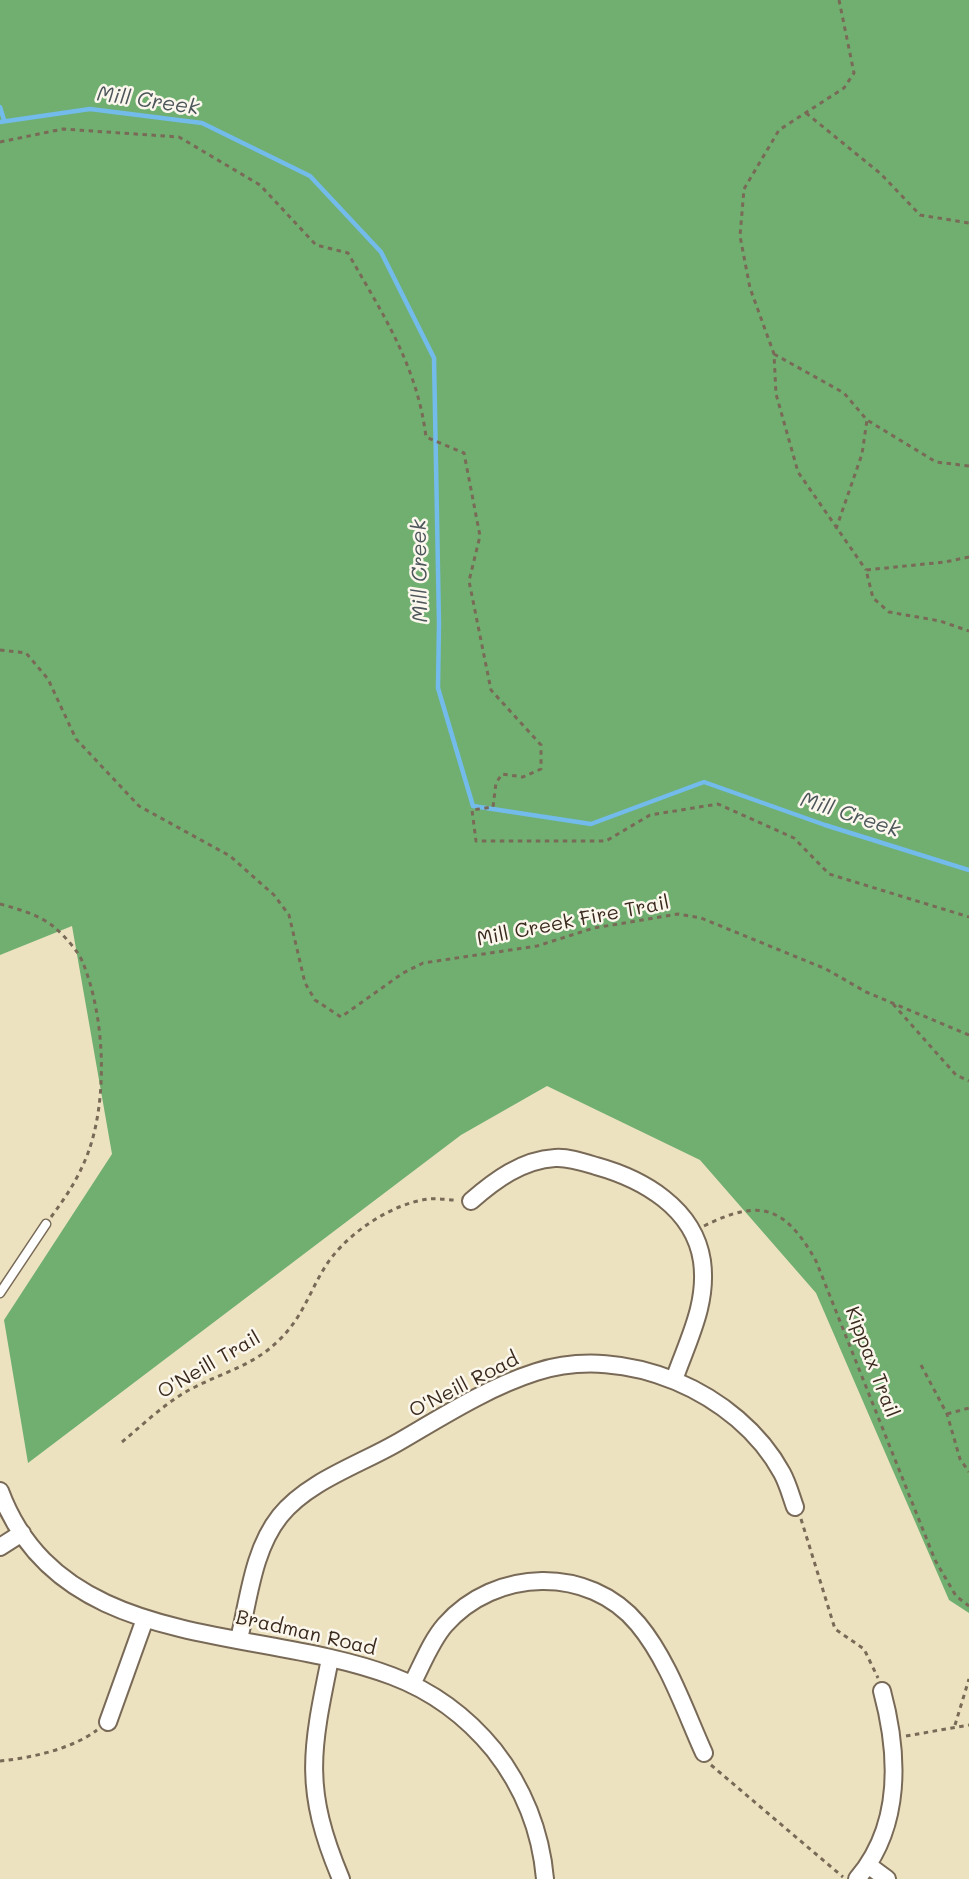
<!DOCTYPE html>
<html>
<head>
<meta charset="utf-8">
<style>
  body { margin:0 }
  canvas { display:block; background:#ece2c0 }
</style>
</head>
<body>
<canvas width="969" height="1879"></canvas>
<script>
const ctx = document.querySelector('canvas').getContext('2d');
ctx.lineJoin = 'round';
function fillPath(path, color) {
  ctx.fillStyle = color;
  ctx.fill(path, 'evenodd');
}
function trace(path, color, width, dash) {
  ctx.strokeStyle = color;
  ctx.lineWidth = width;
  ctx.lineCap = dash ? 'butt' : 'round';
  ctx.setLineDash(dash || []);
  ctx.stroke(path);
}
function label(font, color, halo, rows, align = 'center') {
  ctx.font = font + ' Mali,sans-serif';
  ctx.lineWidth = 5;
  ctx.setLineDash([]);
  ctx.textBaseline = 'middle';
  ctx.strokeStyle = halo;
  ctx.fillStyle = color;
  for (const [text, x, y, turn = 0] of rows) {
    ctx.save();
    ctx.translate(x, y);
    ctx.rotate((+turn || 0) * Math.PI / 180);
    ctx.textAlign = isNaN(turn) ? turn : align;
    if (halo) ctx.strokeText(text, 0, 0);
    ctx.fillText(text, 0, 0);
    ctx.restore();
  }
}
const forest = new Path2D(`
  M0,0H969V1613L949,1600L816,1293L700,1160L547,1086L461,1135L28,1463L4,1320L112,1154L72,926L0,955Z`);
const stream = new Path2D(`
  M0,107L4,120
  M0,122L90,109L202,123L310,176L381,252L434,358L439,623L438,688L473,806L591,824L704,782L825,825L969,870`);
const path = new Path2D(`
  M839,0L854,73L844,88L779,130L744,189L740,236L750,288L774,354L776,394L798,472L866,570
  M806,113L881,174L920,215L969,223
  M0,142L63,129L179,137L260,185L316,245L348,253C383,315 417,365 426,437L464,453L480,536L469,581L491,690L541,745V769L523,777L502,774L496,783L493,807L472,810L476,841H606L650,815L718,804L794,838L829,874L969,917
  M774,354L844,393L867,420L936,462L969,466
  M836,529L862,454L867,420
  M969,557L945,562L866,570L873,598L889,612L940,621L969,631
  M0,650L26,653L48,679L76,739L139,806L230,856L274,895L289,915L305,983L315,1000L341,1017L403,973L423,963L537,946L594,928L678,914L701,918L826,969L866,992L969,1035
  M0,904C18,909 40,915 54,927C64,935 79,952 83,963C105,1017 108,1099 88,1153C79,1177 66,1197 51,1217
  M893,1004L956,1075L969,1081
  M704,1226C760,1198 785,1206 816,1261L935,1560L956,1596L969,1606
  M921,1365L947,1414L960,1459L969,1472
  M947,1414L969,1408
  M122,1442C145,1423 168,1400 195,1387C224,1372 254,1365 278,1341C306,1315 311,1284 332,1257C354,1229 393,1204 428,1199C437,1198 447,1200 456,1200
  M801,1519L835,1629L864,1649L878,1678
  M955,1725L969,1679
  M906,1736L969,1725
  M0,1761C31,1758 72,1749 97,1730
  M711,1765L843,1877`);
const service = new Path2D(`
  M0,1293L46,1224`);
const minor = new Path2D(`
  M471,1201C495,1180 522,1160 555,1158C568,1157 583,1162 596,1166C643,1179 694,1208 702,1261C708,1304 688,1340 674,1380
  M0,1491C60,1653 258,1625 392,1676C432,1691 467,1717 494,1750C523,1787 541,1832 545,1879
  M0,1547L22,1533
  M239,1639C249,1598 253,1550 280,1516C307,1482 358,1465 395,1444C440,1418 486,1388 536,1372C625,1343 738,1392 782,1473C788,1484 791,1496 795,1507
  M330,1659C311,1751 303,1789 341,1879
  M412,1684C422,1665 431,1641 445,1625C495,1568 589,1565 638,1624C668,1660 685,1711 704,1753
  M108,1722L145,1619
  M868,1865L887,1879
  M857,1879C902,1826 899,1754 882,1691`);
const streetNames = [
  ["Mill Creek Fire Trail",573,921,-11],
  ["Kippax Trail",872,1362,69],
  ["O'Neill Trail",209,1365,-30],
  ["O'Neill Road",464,1385,-27],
  ["Bradman Road",306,1633,13]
];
const waterNames = [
  ["Mill Creek",148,101,8],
  ["Mill Creek",420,571,-91],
  ["Mill Creek",850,815,18]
];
fillPath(forest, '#70af70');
trace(stream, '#72bbea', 4.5);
trace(service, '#796a57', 11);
trace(minor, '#796a57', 20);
trace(path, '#796a57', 3, [4.5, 4.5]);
trace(service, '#fff', 8);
trace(minor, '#fff', 16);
label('20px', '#3b2a1e', '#fbf7ec', streetNames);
label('italic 21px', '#4c565b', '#fbf7ec', waterNames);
</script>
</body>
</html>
